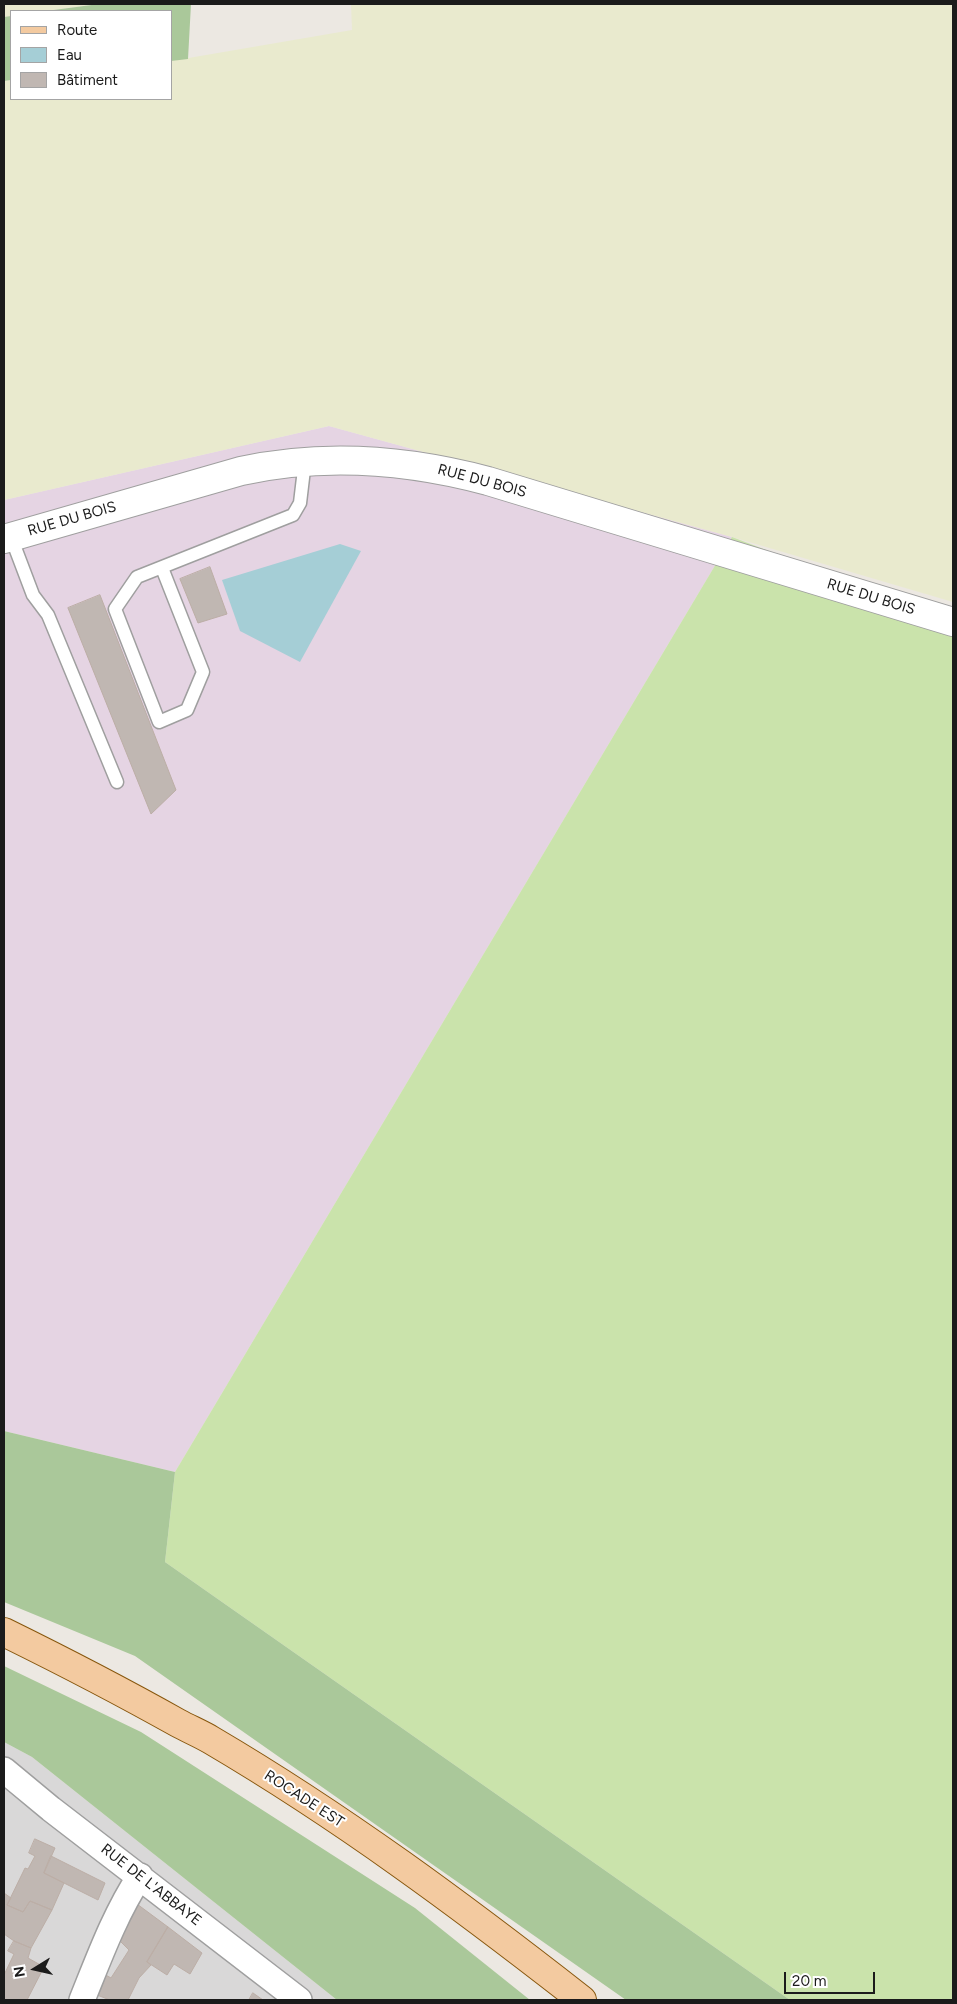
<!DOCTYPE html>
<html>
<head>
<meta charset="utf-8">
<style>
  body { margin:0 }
  #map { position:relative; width:957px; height:2004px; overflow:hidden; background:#ece8e2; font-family:Figtree,sans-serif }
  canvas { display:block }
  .frame { position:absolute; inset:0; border:5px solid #1b1b1b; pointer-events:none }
  .legend { position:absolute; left:10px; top:10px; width:162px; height:90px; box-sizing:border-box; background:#fff; border:1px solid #a4a4a4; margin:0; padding:6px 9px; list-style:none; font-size:15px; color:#1b1b1b }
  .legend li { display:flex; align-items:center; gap:10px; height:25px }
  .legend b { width:25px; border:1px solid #a4a4a4 }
  .north { position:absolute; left:10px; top:1944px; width:50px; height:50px; -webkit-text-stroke:4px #fff; paint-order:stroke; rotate:260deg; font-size:14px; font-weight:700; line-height:20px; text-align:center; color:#1b1b1b }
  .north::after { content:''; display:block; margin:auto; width:18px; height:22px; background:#1b1b1b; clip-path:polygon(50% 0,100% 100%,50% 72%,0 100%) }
  .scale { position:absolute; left:784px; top:1972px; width:91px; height:22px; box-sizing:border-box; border:2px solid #1b1b1b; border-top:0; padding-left:6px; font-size:15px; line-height:18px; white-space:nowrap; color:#1b1b1b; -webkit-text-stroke:4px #fff; paint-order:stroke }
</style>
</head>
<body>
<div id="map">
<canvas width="957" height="2004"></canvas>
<div class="frame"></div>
<ul class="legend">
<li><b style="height:6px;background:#f3caa0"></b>Route</li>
<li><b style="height:14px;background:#a5ced6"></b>Eau</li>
<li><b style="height:14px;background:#c0b7b2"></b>Bâtiment</li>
</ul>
<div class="north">N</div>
<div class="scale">20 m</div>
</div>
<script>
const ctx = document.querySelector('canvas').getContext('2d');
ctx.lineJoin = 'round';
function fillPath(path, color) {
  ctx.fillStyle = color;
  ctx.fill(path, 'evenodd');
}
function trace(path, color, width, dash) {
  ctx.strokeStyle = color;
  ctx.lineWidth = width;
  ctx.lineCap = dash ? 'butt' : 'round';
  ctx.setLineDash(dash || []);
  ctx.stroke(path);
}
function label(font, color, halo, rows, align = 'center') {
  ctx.font = font + ' Figtree,sans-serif';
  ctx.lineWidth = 4;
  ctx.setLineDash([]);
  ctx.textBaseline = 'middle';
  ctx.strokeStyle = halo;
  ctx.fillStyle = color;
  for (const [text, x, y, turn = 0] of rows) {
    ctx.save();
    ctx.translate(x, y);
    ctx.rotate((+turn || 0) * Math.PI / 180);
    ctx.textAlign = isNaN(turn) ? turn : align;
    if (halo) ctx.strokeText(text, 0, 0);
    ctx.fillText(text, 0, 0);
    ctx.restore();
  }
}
const residential = new Path2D(`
  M4,1742L32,1757L337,2000H4Z`);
const industrial = new Path2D(`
  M329,426L732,537L175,1472L4,1431V500Z`);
const farmland = new Path2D(`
  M4,4H99L46,11H11V16L4,17Z
  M351,4H953V602L732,537L329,426L4,500V81L11,80V99H171V61L352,30Z`);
const grass = new Path2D(`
  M732,537L953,621V2000H790L165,1562L175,1472Z`);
const forest = new Path2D(`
  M99,4H191L188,59L171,61V11H46Z
  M11,16V80L4,81V17Z
  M4,1431L175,1472L165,1562L790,2000H626L135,1656L4,1602Z
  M4,1666L141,1732L415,1908L530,2000H337L32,1757L4,1742Z`);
const water = new Path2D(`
  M340,544L361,551L300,662L240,631L222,580Z`);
const building = new Path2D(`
  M210,567L227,614L198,623L180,579Z
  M100,595L176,790L151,814L68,608Z
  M35,1839L55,1848L44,1873L64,1883L52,1910L30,1901L23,1912L7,1905L25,1868L28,1869L35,1856L29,1853Z
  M51,1856L105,1883L98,1900L44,1873Z
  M4,1893L11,1898L7,1905L23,1912L30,1901L52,1910L31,1948L14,1941L4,1934Z
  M137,1904L168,1927L147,1962L151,1965L139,1978L128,2000H110L97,1995L104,1974L111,1978L129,1950L119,1940Z
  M168,1927L202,1953L190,1974L174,1964L167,1975L147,1962Z
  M14,1941L31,1948L28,1958L44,1967L27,2000H4V1975L14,1954L8,1951Z
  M253,1993L263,2000H249Z`);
const service = new Path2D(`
  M11,537L33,595L48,615L117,782
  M162,568L203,672L187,710L159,722L115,609L137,577L293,515L300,503L305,461`);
const minor = new Path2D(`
  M4,1770L51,1809L299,2000
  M82,2000C99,1958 115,1914 140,1876`);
const tertiary = new Path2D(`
  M4,539L241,471C324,453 406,459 488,481L953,622`);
const primary = new Path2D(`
  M4,1632C63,1661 121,1691 178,1723C189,1729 201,1734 211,1740C342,1817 463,1907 582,2000`);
const streetNames = [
  ["RUE DU BOIS",482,481,15],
  ["RUE DU BOIS",72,519,-16],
  ["RUE DU BOIS",871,597,17],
  ["ROCADE EST",304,1799,33],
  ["RUE DE L'ABBAYE",151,1885,38]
];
fillPath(residential, '#d9d8d8');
fillPath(industrial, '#e5d4e3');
fillPath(farmland, '#e9eace');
fillPath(grass, '#cae3ab');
fillPath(forest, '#aac89a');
fillPath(water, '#a5ced6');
fillPath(building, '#c0b7b2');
trace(building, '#bcaea6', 1);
trace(service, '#9f9f9f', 15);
trace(minor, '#9f9f9f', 28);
trace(tertiary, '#9f9f9f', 30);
trace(primary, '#87560c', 30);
trace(service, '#fff', 12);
trace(minor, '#fff', 25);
trace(tertiary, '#fff', 28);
trace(primary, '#f3caa0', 28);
label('15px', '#1b1b1b', '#fff', streetNames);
</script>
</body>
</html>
